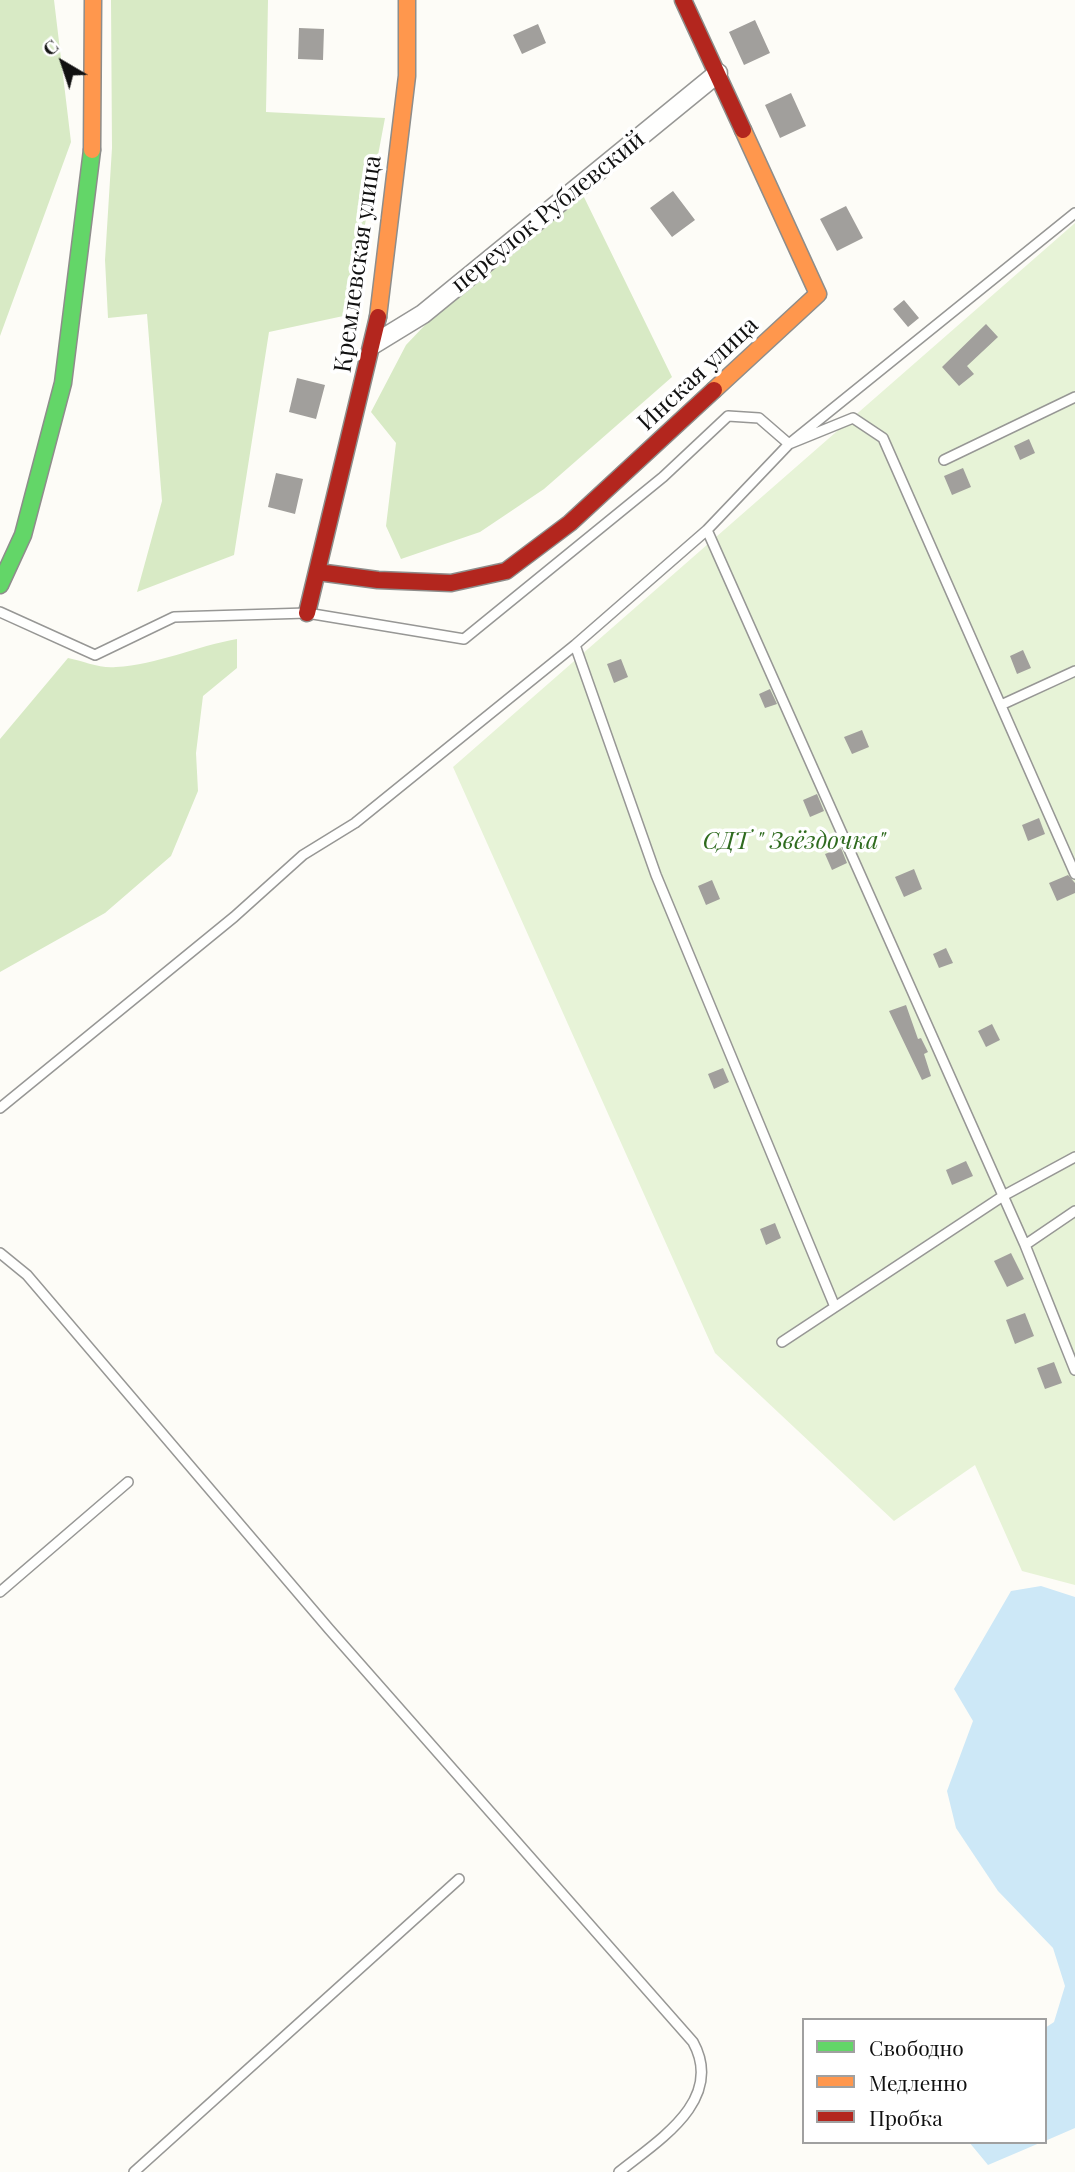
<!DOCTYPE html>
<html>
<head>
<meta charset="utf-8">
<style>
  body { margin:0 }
  #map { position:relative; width:1075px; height:2172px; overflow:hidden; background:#fdfcf7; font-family:"Playfair Display",serif }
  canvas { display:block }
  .legend { position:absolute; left:802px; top:2018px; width:245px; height:126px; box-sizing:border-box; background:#fff; border:2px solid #a0a0a0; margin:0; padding:9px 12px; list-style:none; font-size:21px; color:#111 }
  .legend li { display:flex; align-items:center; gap:14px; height:35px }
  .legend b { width:35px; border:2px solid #a0a0a0 }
  .north { position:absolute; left:28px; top:28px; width:70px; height:70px; -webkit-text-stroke:5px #fff; paint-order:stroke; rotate:321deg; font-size:19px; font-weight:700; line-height:28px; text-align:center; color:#111 }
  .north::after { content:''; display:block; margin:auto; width:24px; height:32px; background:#111; clip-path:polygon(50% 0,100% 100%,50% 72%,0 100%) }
</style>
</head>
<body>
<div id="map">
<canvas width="1075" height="2172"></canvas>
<ul class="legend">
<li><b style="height:9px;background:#63d668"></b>Свободно</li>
<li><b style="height:9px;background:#ff974d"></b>Медленно</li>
<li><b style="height:9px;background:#b3261e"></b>Пробка</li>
</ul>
<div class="north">С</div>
</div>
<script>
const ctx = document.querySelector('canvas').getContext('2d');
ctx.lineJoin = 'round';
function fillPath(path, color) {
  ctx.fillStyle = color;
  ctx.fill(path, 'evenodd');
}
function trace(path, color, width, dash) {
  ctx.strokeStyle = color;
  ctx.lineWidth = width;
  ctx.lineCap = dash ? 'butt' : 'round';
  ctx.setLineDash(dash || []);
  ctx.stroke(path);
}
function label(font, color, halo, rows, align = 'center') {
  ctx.font = font + ' "Playfair Display",serif';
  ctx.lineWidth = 7;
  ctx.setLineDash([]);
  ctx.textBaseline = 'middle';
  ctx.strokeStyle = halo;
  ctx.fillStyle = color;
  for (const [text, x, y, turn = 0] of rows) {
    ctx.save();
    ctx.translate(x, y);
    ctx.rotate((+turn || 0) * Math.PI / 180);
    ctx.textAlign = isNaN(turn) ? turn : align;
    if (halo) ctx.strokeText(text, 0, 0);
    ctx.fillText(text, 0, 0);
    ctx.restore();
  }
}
const green = new Path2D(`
  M1075,223V1585L1022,1571L975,1465L894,1521L715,1353L453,767Z`);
const forest = new Path2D(`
  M0,0H54L71,142L0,336Z
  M111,0H268L266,112L385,118L348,315L269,332L234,555L137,592L162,501L147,314L108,318L105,260L112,148Z
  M581,191L672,377L544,489L480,532L401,559L386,526L396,443L371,412L406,345L481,266Z
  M237,639V668L203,696L196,753L198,791L171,856L105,913L0,972V739L68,658C83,661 101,669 116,667C157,665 196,646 237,639Z`);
const water = new Path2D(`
  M1041,1586L1075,1597V2128L1045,2141V2028L1054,2022L1065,1986L1053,1948L998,1891L956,1828L947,1791L973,1721L954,1689L1011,1591Z
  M969,2142H1042L988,2165Z`);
const building = new Path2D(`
  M755,20L770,53L744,65L729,32Z
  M538,24L546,43L522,54L513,35Z
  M299,28L324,29L323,60L298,59Z
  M791,93L806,126L780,138L765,105Z
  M673,191L695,220L672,237L650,208Z
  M846,206L863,238L837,251L820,219Z
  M904,300L919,318L908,327L893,309Z
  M986,324L998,337L967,366L974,374L959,386L942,367Z
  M297,378L325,385L316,419L289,412Z
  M1029,439L1035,453L1020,460L1014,446Z
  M963,468L971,487L952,495L944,476Z
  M276,473L303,479L295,514L268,507Z
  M1023,650L1031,668L1017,674L1010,656Z
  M621,659L628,677L614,683L607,664Z
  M770,689L777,704L765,708L759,694Z
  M862,730L869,747L852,754L844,737Z
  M817,794L824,811L810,817L803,800Z
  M1039,818L1045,834L1028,841L1022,825Z
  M841,848L847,863L832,870L825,854Z
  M914,869L922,889L904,897L895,877Z
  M1068,875L1075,883V893L1057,901L1049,883Z
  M712,880L720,899L706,905L698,886Z
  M946,948L953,963L939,968L933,954Z
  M906,1005L918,1039L921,1038L928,1052L924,1054L931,1076L922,1080L889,1011Z
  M992,1024L1000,1040L986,1047L978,1031Z
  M723,1068L729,1082L714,1089L708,1074Z
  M966,1161L973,1176L952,1185L946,1170Z
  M775,1223L781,1238L766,1245L760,1229Z
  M1011,1253L1024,1279L1007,1287L994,1261Z
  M1025,1313L1034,1336L1015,1344L1006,1320Z
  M1054,1362L1062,1383L1045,1389L1037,1368Z`);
const lane = new Path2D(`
  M944,460L1075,397
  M707,530L1025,1245L1075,1370
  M0,612L95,655L174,617L307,613L464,639L663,477L728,416L759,418L789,444L1075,213
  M575,645L656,875L835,1307
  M1001,705L1075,671
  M0,1108L234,917L303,855L355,823L575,645L707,530L789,444L853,418L883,438L1075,874
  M1025,1245L1075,1211
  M0,1253L27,1275L329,1629L693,2042C725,2100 659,2140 619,2172
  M782,1342L1003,1196L1075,1157
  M0,1592L128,1482
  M134,2172L459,1879`);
const street = new Path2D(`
  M374,344L423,314L718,73`);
const fast = new Path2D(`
  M0,585L23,535L63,383L92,150`);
const slow = new Path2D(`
  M92,150L93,0
  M378,317L407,76V0
  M714,390L818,294L743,130`);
const jam = new Path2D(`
  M683,0L743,130
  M318,572L378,580L451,583L506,571L570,523L714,390
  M307,613L378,317`);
const streetNames = [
  ["переулок Рублевский",548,212,-39],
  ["Кремлевская улица",358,264,-82],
  ["Инская улица",698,374,-43]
];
const parkNames = [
  ["СДТ \" Звёздочка\"",794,842]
];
fillPath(green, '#e7f3d7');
fillPath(forest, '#d8eac5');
fillPath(water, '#cde8f7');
fillPath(building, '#a19f9c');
trace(lane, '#979795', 12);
trace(street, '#979795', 21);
trace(fast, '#8e8d8b', 19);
trace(slow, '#8e8d8b', 19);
trace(jam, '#8e8d8b', 19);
trace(lane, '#fffffe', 9);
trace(street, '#fffffe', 18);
trace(fast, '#63d668', 16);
trace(slow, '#ff974d', 16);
trace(jam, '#b3261e', 16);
label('24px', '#111', '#fff', streetNames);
label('italic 24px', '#2f6b1f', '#fff', parkNames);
</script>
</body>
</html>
